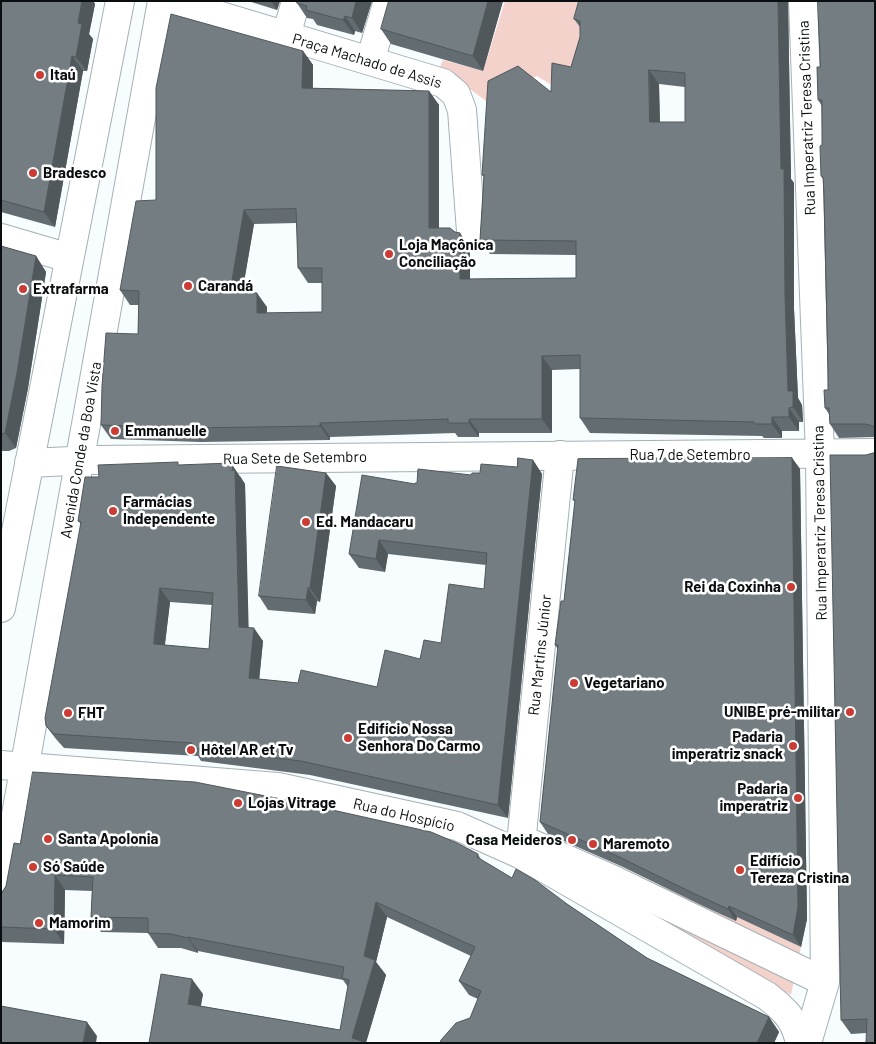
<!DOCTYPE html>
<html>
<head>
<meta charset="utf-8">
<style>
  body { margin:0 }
  #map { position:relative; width:876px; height:1044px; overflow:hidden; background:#f7fcfe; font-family:Barlow,sans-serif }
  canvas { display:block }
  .frame { position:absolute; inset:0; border:2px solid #0a0e10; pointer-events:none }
</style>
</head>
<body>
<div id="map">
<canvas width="876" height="1044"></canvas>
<div class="frame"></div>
</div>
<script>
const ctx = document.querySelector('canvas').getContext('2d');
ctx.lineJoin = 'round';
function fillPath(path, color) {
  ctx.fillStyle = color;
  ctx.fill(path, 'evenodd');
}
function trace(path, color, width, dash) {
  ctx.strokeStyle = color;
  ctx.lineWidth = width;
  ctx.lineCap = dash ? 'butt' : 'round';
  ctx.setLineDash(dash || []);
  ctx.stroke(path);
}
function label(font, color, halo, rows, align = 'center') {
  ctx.font = font + ' Barlow,sans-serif';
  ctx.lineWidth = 5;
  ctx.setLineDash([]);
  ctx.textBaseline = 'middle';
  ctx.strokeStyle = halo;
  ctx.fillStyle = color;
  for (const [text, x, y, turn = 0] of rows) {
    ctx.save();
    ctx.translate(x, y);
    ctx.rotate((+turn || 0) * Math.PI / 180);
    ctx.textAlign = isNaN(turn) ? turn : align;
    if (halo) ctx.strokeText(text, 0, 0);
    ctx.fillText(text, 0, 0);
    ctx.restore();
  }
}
const green = new Path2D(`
  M505,1H592L590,52L562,77L550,84L537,76L486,101L470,89L437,74L443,60L483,71Z
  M533,833L737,917L801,947L791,995L649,922Z`);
const minor = new Path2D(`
  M171,1L443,83L456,94L462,110L471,232
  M803,1L820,455L825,982L807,1043
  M286,36L296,1
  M370,61L388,1
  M1,238L69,258
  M29,463L92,460L875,453
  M521,839L616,881L825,982
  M520,854L560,455`);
const major = new Path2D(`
  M1,608L120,1
  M1,765L278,787L457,826L520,854L767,996C785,1010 795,1019 800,1043
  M1,898L162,1`);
const wall = new Path2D(`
  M1,1H93L95,4L89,34L93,39L87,71H83L55,227L1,212Z
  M248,1H280L277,10Z
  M372,1L362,33L355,31L354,35L317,25L313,19L307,18L297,3Z
  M389,1H503L483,71L391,44L381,29Z
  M579,1H788L791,179L794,183V309L798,398L802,405L803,422H799V431H782V438H764L762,436L590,433L580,418V369L552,370V433H479V437H458L455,433L330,437V440L201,442L111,439L101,425L138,334L139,305H130L120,290L156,200L303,51L313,65V88L429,91L439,105V228L470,247V279L576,278V255L490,254L480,240L484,177L482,175L571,67L580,37V27L574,19ZM659,84L685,87V122H660ZM297,223L298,268L308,283H322V312L267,313V307L242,292L254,224Z
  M875,1V437L839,438L830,424L829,414L825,408L828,390L823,179L821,176L822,145V106L818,100L820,67Z
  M1,246L36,256L46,272L28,388L16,448L9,451H1Z
  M873,453L875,1043L866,1033L851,1034L841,1020L866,455Z
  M792,458L800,469L807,919L801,947L737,917L736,921L703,906L623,867L548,834L540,822L558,649L555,645L564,601L575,502L573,500Z
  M533,460L542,474L508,818L310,775L201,761L198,756L64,748L56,739L46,726L81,524L78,521L99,477L180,465L240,476L245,484L248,628L263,641L259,679L298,683L377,687L420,659L441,643L484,589L486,565L388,554L385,572L359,568L349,554L417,483L471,475L517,467ZM170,602L212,605L209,649L165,645Z
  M326,473L336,486L320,602L317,601L315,614L268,610L259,596Z
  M20,844L478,854L481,860L512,878L567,904L647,958L769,1017L779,1032L774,1043H440L470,1018L478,999L469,995L459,981L471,956L387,917L376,962L386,975L366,1042L149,1043L203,994L201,1006L340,1030L348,987L343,980L198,951V953L181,948H158L148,933L101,932L91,917L92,891L65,890L64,944L1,942V894L6,886Z`);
const shadedWall = new Path2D(`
  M82,1H93L95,4L89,34L93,39L87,71L76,57L78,23Z
  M271,1H280L277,10Z
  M356,1H372L362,33L352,18Z
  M488,1H503L483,71L473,56Z
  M778,1H788L791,179L794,183V309L798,398L802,405L803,422L793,407L788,391L781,169Z
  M345,16L355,31L354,35L343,20Z
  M303,51L313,65L312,102L302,88Z
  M72,56L83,71L55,227L44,212Z
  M649,70L659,84L660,136L650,122Z
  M429,91L439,105V242L429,228Z
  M244,210L254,224L240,306L230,292Z
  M460,233L470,247V293L460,279Z
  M36,256L46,272L28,388L16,448L5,433Z
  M257,293L267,307V327L257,313Z
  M542,356L552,370V433L542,419Z
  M789,408L799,422V431L789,417Z
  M772,417L782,431V438L772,424Z
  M469,419L479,433V437L469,423Z
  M320,423L330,437V440L320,426Z
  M792,458L800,469L807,919L801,947L793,935Z
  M533,460L542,474L508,818L498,805Z
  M231,463L245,484L249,641L239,627Z
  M326,473L336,486L320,602L310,588Z
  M379,540L388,554L385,572L376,559Z
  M160,588L170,602L163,658L154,644Z
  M308,588L317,601L315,614L306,600Z
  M254,628L263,641L258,692L249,678Z
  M55,875L65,890L64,944L54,929Z
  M376,902L387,917L376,962L386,975L366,1043L352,1038L364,956Z
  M729,906L737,917L736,921L728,909Z
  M188,937L198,951V953L188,938Z
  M192,979L203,994L198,1018L188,1004Z
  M769,1017L779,1032L774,1043H757Z
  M87,1022L97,1036L96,1043H83Z`);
const building = new Path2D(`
  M1,1H82L78,23L82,24L76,57L72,56L44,212L1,200Z
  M297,1H356L352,18L345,16L343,20L306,10L307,6L297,3Z
  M389,1H488L473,56L381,29Z
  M579,1H778L781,169H784L785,295L788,391H793V407L789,408V417H772V424H754V422L580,418V355L542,356V419H469V423H448V419L320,423V426L191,428L101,425L102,386L106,333L138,334L139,291L120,290L136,201L156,200V88L171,14L303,51L302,88L429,91V228H450L455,232L460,233V279L576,278V241L480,240L484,175H482L488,81L518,66L551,92L552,63L571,67L580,37V21L574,19ZM649,70L685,73V122H650ZM296,209L298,268H322V312L257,313V293L230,292L244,210Z
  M818,1H875V428L873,426L865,424H830L829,408H825L824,390H828V370L824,195L823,177L821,176L820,146L822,145V100H818L817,67H820Z
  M1,246L36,256L17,373L5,433L1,434Z
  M875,452V1043H866L867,1019L841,1020L830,455H866L873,453Z
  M518,458L533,460L498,805L301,761L192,748V743L54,734L46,726L45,718L81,522L78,521L85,477H99L98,465L178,462V465L231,463L230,470H235L239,627L254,628L249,678L298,683L301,670L377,687L385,650L420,659L424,640L441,643L449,584L484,589L487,553L379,540L376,559L349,554L362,475L415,484V483H417L418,469L471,475L472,473H480L481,464L517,467ZM160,588L213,593L209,649L154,644Z
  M792,458L798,907L793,935L729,906L728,909L695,894L615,855L540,822L558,645H555L561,601H564L575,500H573L578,459Z
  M277,466L326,473L310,588H308L306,600L259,596Z
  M33,772L195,782L301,803L431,832L457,843L478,854L477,857L512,878L516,869L535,880L567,904L647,958L769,1017L757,1043H440L441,1040L456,1023L470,1018L481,991L459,981L475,947L376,902L364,956L375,960L352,1038L368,1043H149L161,974L192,979L188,1004L340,1030L349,980L342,978L344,967L188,937V938L171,934L148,933V918L91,917L93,877L55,875L54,929L1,927V894L6,886L14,843L20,844Z
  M1,1006L87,1022L83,1043H1Z`);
const markers = [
  [40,75,5,"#cb3d34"],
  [33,173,5,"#cb3d34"],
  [389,254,5,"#cb3d34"],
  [188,286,5,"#cb3d34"],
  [23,289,5,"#cb3d34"],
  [115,431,5,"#cb3d34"],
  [113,511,5,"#cb3d34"],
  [306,522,5,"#cb3d34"],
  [791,587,5,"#cb3d34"],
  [574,683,5,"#cb3d34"],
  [850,712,5,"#cb3d34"],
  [68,713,5,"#cb3d34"],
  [348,738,5,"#cb3d34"],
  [793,746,5,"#cb3d34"],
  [191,750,5,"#cb3d34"],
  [798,798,5,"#cb3d34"],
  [238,803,5,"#cb3d34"],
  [48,839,5,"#cb3d34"],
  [572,840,5,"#cb3d34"],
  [593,844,5,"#cb3d34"],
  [33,867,5,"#cb3d34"],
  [740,870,5,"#cb3d34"],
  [39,923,5,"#cb3d34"]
];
const streetNames = [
  ["Praça Machado de Assis",367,61,17],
  ["Rua Imperatriz Teresa Cristina",807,118,-92],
  ["Avenida Conde da Boa Vista",81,450,-80],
  ["Rua 7 de Setembro",690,455],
  ["Rua Sete de Setembro",295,458,-1],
  ["Rua Imperatriz Teresa Cristina",820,523,-91],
  ["Rua Martins Júnior",540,655,-84],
  ["Rua do Hospício",404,815,13]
];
const poiNames = [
  ["Itaú",50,75],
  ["Bradesco",43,173],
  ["Loja Maçônica",399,245],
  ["Conciliação",399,262],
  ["Carandá",198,286],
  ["Extrafarma",33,289],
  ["Emmanuelle",125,431],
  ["Farmácias",123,502],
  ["Independente",123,519],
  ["Ed. Mandacaru",316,522],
  ["Rei da Coxinha",781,587,"right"],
  ["Vegetariano",584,683],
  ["UNIBE pré-militar",840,712,"right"],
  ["FHT",78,713],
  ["Edifício Nossa",358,729],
  ["Senhora Do Carmo",358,746],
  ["Padaria",783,737,"right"],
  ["imperatriz snack",783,754,"right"],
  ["Hôtel AR et Tv",201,750],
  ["Padaria",788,789,"right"],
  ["imperatriz",788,806,"right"],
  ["Lojas Vitrage",248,803],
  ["Santa Apolonia",58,839],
  ["Casa Meideros",562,840,"right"],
  ["Maremoto",603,844],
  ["Edifício",750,861],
  ["Tereza Cristina",750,878],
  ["Só Saúde",43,867],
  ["Mamorim",49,923]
];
fillPath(green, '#f4d2cc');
trace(minor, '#a5b0b5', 30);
trace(major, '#a5b0b5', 30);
trace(minor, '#fff', 28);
trace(major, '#fff', 28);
fillPath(wall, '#636c70');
fillPath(shadedWall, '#50585b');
fillPath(building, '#737d82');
trace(building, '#50585b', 1);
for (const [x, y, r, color] of markers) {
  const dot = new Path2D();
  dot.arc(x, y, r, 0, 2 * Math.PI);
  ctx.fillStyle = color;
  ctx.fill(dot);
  trace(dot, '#fff', 2);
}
label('15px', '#0a0e10', '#fff', streetNames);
label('bold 15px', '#0a0e10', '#fff', poiNames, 'left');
</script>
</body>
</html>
